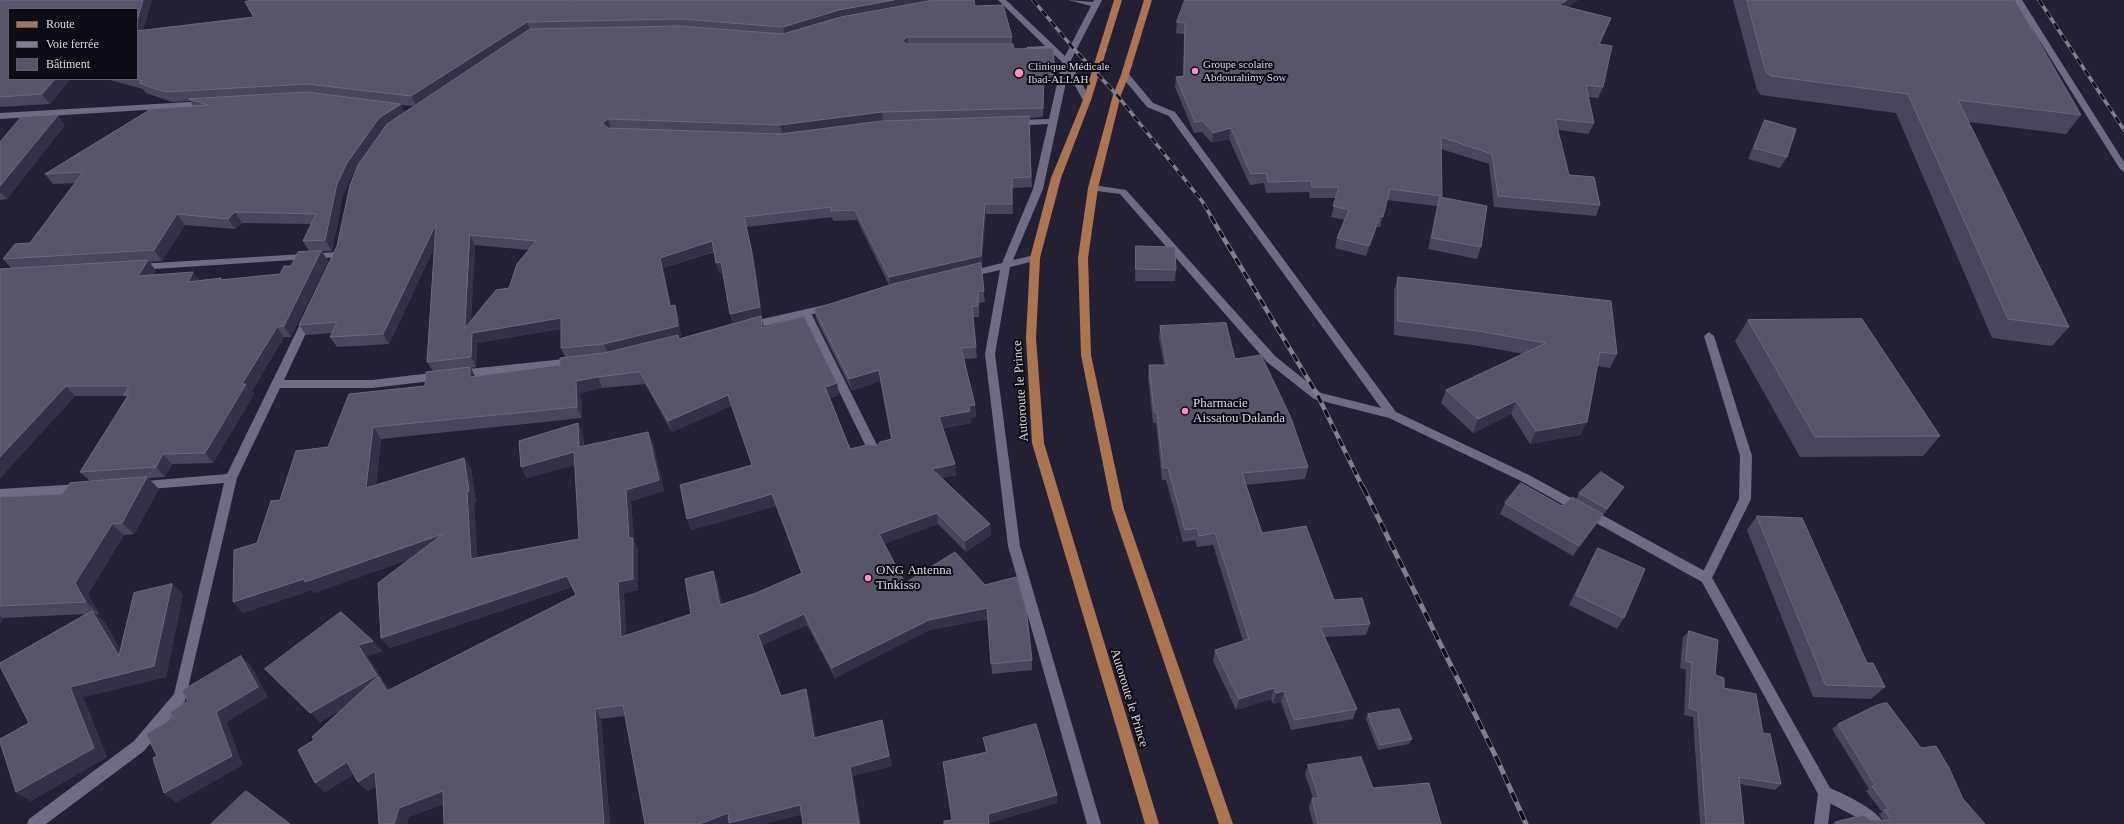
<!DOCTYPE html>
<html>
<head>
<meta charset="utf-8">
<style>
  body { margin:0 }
  #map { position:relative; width:2124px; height:824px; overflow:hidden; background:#242034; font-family:"Times New Roman",serif }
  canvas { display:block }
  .legend { position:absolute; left:8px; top:8px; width:130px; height:72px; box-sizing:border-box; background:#0d0b14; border:1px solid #5f5d68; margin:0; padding:5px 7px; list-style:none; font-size:12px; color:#d9d7e5 }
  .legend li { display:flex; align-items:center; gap:8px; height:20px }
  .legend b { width:20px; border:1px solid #5f5d68 }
</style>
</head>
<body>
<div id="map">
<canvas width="2124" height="824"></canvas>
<ul class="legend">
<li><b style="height:5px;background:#ac7551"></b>Route</li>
<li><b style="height:5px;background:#817e8f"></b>Voie ferrée</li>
<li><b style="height:11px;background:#585569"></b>Bâtiment</li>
</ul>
</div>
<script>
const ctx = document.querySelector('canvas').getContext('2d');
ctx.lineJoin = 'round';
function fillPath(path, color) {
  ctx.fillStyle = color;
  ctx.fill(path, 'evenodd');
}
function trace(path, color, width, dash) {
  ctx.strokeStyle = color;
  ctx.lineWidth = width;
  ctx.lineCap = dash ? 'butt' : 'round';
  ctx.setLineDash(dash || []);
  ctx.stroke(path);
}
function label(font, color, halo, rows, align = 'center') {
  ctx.font = font + ' "Times New Roman",serif';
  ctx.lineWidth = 4;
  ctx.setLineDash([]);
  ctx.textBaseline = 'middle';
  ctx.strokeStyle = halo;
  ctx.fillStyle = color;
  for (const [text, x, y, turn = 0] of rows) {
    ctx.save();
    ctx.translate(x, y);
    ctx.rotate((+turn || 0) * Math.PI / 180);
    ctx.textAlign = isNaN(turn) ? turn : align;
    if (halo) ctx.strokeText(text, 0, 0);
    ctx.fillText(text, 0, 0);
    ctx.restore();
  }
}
const service = new Path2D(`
  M2014,0H2022L2124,162V172L2120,169Z
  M806,310L811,313L881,453L879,456H871L869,453L801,313Z
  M1709,332L1714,336L1752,456L1751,499L1710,582L1706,583L1702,582L1700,578L1739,499L1740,456L1704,336Z
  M1825,786C1840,792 1878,809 1884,824H1866L1858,818L1820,798L1818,793L1820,788Z`);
const minor = new Path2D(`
  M998,0H1006L1065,56L1091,6L1068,0L1093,2L1094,0H1102L1070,62L1091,100L1090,102H1084L1068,73L1043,189L1013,260L1035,255L1040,258L1038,260L1010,267L995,354L1020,546L1101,824H1087L1008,546L985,354L1000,270L969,277L964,274L966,272L1002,263L1033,189L1048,124L1015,126L1011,123L1015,120L1049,119L1062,62L1049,50L1027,51V47L1045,46Z
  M1122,73H1128L1153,103L1175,112L1396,412L1529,475L1710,574L1830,788L1832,793L1828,824H1814L1818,794L1702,582L1521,481L1389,418L1314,399L1267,362L1120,194L1090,190L1088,188L1093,185L1126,190L1275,356L1321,393L1381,408L1169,116L1147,107L1122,77Z
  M207,101L210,102V106L0,119V113Z
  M337,252L342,255L340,257L138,270L133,267L138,264Z
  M829,304L834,307L833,309L749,330L744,326L749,322Z
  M309,312L314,316L284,380H372L440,372L445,376L440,380L372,388H280L237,478L185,701L144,751L46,824H27L29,819L134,741L174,694L224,483L138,490L134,488L132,485L134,482L227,474L304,316Z
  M574,358L579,362L574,366L459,378L454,374L459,370Z
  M79,484L83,486L85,489L83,492L79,494L0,499V489Z`);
const primary = new Path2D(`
  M1114,0H1122L1091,100L1061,178L1040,258L1036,338L1044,443L1159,824H1145L1032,443L1026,338L1030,258L1051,178L1083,100Z
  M1144,0H1152L1129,75L1121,95L1098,188L1088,258L1091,355L1124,509L1233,824H1219L1112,509L1081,355L1078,258L1088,188L1113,95L1121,75Z`);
const railFar2 = new Path2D(`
  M1033,0L1073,48L1117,95L1202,201L1212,218
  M2039,0L2124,130`);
const railFar1 = new Path2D(`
  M1211,217L1318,396L1363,488`);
const rail = new Path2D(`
  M1363,487L1497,759L1526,824`);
const wall = new Path2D(`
  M0,0H152L143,30L253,17L245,2L251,0H974L975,6L1003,5L1012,37V44H1013L1014,49L1053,48L1055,74V84H1044L1043,117L1029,118L1032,187L1012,188L1013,214H986L981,266L985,302L979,303V317H973L977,358L964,359L975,405L976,417L971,418V423L943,428L955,464L956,475L942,478L990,524L991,535L966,552L938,524L884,544L905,583L955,552L985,585L1016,577L1026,608L1032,660V670L992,674L988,619L930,630L835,678L807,625L762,645L781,696L806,689L809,699L816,738L882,720L892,766L853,776L861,824H803L802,814L765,824H645L625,716L601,719L610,824H444L443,804L409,817L407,824H379L376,786L368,791L358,782L354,774L325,792L315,783L298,750L314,740L312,737L341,710L320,722L265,669L341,612L373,641L382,651L367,656L389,690L576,595L572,587L390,648L381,638L378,583L410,559L314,593L312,590L243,613L233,602L234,550L257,543L271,501L280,500L296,451L328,447L349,394L425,386L426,372L433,371L427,362L434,248L389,344L337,347L330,337L332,333L306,335L299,325L337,246L350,185L357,167L353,173L343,195L332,251H322L328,261L291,337H284L252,391L254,394L213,463L172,464L165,477L148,478L159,489L134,534L124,535L88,594L99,614H95L104,621L120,649L134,593L172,584L183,594L166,677L83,697L107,757L31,801L16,792L0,742V739L29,723L0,666V663L85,614L3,618L0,623V497L62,494L70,483L90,481L80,472L127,398L125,396H75L0,478V269L11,268L3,259L15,244L30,243L75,183L53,184L45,174L151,109L193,106L190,101L172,102L146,93L143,89L106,79H137V9H9V79H70L50,104L0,107ZM401,105L414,106L405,112ZM832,217L833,221L857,220L889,285L814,309L817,321L852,391L880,381L891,439L880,442L877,446L867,445L850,449L830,398L839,395L837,383L804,316L764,328L761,318L762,317L754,258L746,227ZM242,223L311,224L303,241L309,251L298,252L291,266H284L280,274L222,280L221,278L199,281L193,272L153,275L156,271L149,262L162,261L185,225L235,229ZM475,245L529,250L517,264L509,288L496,290L471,321ZM714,252L719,273L723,272L730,314L733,323L680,339L679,337L681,336L678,315L675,305L671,306L663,268ZM561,329V348L565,357L560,358V365L475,377L471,368L476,367L477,343ZM645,384L672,432L731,406L752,465L680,485L687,519L691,530L776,506L801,573L756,593L722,604L717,581L713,571L685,579L691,614L626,636L624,593L638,590V549L634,540L631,501L664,491L653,443L648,432L584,446L583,434L578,423L519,441L521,467L527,478L575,465L579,539L477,557L474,503H476L471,469L464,458L376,485L381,439L582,418L581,393L602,388Z
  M1578,0L1568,7L1611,18L1600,44L1603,87L1598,98L1588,97L1594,123L1589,134L1558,130L1569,175L1600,205L1596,216L1494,207L1489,164L1441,149L1442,196L1441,197L1481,247L1477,259L1428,249L1437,206L1387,200L1380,227H1377L1366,256L1335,248L1337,238L1344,220L1331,217L1336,198H1310L1309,192L1266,193L1264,183L1250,185L1229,139L1212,143L1202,132L1194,133L1175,87L1176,77L1183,76L1184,34L1176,33L1177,22Z
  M1733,0H2015L2081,115L2066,134L1969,122L2069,327L2052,346L1992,338L1896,113L1761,95L1757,90Z
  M1765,120L1787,157L1780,168L1748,159L1759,132Z
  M65,125L7,199L0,200V142Z
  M1136,246L1176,270L1175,281H1135Z
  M1398,277L1617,354L1610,368L1597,366L1587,422L1580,435L1530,444L1511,414L1473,433L1441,403L1446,390L1524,354L1473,345L1394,335V290Z
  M1748,320L1940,436L1923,456L1800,457L1735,341Z
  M1160,326L1235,359L1308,467L1305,479L1246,485L1262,533L1334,600L1370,624L1366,635L1325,637L1357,709L1353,719L1291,730L1281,702L1273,704L1271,699L1236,710L1213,661L1215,650L1243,641L1213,545L1197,547L1195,540L1183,542L1166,480H1162L1156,423H1153L1148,377L1149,365H1164L1159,338Z
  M1620,492L1604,514L1576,499L1579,493Z
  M1505,503L1562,506L1603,514L1596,525L1573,556L1500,514Z
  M1757,516L1885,687L1871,699L1813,697L1747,530Z
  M1598,548L1624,618L1617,629L1569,605L1592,558Z
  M1689,631L1724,688L1763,733L1781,784L1775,790L1740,784L1744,824H1700L1693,717L1684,715L1686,670L1680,668L1683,637Z
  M1368,714L1412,739L1409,744L1378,750L1366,719Z
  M1838,724L1921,748L1963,799L1985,824H1832L1835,822L1883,820L1879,814L1882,812L1866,791L1869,789L1832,729Z
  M983,738L1057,803L989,823L952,820L986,752Z
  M1308,765L1373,788L1441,824H1313L1309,807L1312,798H1313L1305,774Z`);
const shadedWall = new Path2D(`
  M143,0H152L140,41L137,36V21Z
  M894,0H949L785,36L783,27L839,10Z
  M1567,0H1578L1556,16L1559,5Z
  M1611,18L1607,28L1596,54L1599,44Z
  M527,22L531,32L416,106L411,96Z
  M907,37L908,46L902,41Z
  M1044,75V84L1043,117V108Z
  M55,79H70L50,104L42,94Z
  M401,104L406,114L384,128L353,173L343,195L332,251L325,240L337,184L347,163L379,118Z
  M882,112L883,122L782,134L780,125Z
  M58,115L65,125L7,199L0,192V186Z
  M608,119L611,128L606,133L602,123Z
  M1231,128L1229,139L1212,143L1213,133Z
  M985,204L986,214L982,266L890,288L889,277Z
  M235,212L242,223L235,229L228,219Z
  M177,214L185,225L162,261L154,250Z
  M1380,216L1377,227L1366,256L1369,246Z
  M436,224L441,234L389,344L383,334Z
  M470,235L475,245L470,338L465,328Z
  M712,241L714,251L663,268L673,316L670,306L660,258Z
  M751,248L754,258L762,317L761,318L764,327L766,340L762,328L733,324L730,314Z
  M321,251L328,261L291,337L284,326Z
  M148,260L156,271L146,286L138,276Z
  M721,262L724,272L719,273L716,263Z
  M193,272L201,282H188Z
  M675,305L678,315L681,336L679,337L682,347L683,350L608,354L604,344Z
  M561,318L566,328L477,343L476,367L471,357L472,333Z
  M277,327L284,337L252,391L254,394L213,463L205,453L242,384Z
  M470,367L476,378L470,377Z
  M879,370L880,381L852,391L849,379Z
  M598,377L602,388L581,393L582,418L577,407L576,381Z
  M837,383L839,395L828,398L825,387Z
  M66,386L75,396L0,478V457Z
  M728,395L731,406L672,432L668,421Z
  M1516,401L1511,414L1473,433L1478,419Z
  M975,405L976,417L971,418V423L941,428L939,417L969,406Z
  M1587,422L1580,435L1530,444L1536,431Z
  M578,423L583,434L584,458L579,447Z
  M373,427L381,439L374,499L366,488Z
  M648,432L653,443L664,491L631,501L634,540L638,549V590L624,593L626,648L621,637L618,582L626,490Z
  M574,452L579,464L527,478L521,467Z
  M163,454L172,464L165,477L156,467Z
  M464,458L471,469L476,503H474L478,569L471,559Z
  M955,464L956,475L933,480L932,469Z
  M147,477L159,489L134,534L122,523Z
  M772,494L776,506L691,530L687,519Z
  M937,513L938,524L882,545L879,534Z
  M1603,514L1596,525L1573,556L1579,546Z
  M112,524L124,535L88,594L99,614L86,602L75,583Z
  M990,524L991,535L966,552L965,541Z
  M443,534L451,545L314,593L312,590L243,613L233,602Z
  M713,571L717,581L725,615L720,605Z
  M567,576L573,587L390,648L381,638Z
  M172,584L183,594L166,677L83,697L107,757L31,801L16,792L70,687L154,666Z
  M987,608L988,619L930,630L835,678L832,668L929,620Z
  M92,611L104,621L131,667L119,656Z
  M804,614L807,625L762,645L758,635Z
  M0,616L3,618L0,623Z
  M373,641L382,651L367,656L396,702L387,691L384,686L320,722L310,713L358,645Z
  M241,656L252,667L268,697L227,722L243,765L176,803L164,793L216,712Z
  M1274,688L1271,699L1236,710L1239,699Z
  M806,689L809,699L818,748L814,738Z
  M1284,691L1281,702L1273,704L1276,693Z
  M595,709L601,719L610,824H604Z
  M882,720L892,766L853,776L861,824H859L850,767Z
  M347,762L357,772L325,792L315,783Z
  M375,771L385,780L368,791L358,782Z
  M443,791L452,801L409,817L407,824H394L399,808Z
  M1057,795V803L989,823L988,814Z
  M800,805L804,814L765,824H700L728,813Z`);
const building = new Path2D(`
  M0,0H143L137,21V9H9V79H55L42,94L0,97Z
  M251,0H894L839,10L783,27L681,19L527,22L411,96L307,84L165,92L139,83L143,81L135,79H137V31L254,17L245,2Z
  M934,0H974L975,6L1003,5L1012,37H907L902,41L907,44H1013L1014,49L1053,48L1055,74L1044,75L1043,108L882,112L780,125L608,119L602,123L608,128L780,134L882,121L1029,116L1031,177L1012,178V204H985L981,256L889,277L855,210L831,211V207L744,217L751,248L760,307L730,314L721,262L716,263L712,241L660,258L670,306L675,305L678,326L604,344L561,348V318L472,333L471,357L427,362L436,224L383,334L330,337L337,322L299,325L337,246L350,185L358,165L387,124L530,29L680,26L783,34L841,17ZM470,235L536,241L517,264L509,288L496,290L465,328Z
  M1185,0H1567L1559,5L1611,18L1599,44L1612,46L1603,87L1586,85L1594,123L1555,119L1569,175L1594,177L1600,205L1498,196L1492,154L1441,137L1442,196L1390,189L1383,217L1380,216L1369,246L1337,238L1349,210L1333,206L1339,187H1312L1311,181L1268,182L1266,173L1251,174L1231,128L1213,133L1203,121L1195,122L1176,77L1184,76L1185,23L1177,22Z
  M1747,0H2015L2081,115L1958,100L2069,327L2008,319L1908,94L1771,76L1766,72Z
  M307,92L401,104L379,118L347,163L337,184L325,240L303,241L316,214L235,212L228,219L177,214L154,250L3,259L15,244L30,243L83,172L45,174L151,109L208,105L189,99Z
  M58,115L0,186V142L21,117Z
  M1765,120L1796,129L1787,157L1754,148Z
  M1440,197L1487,206L1481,247L1432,238Z
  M1136,246L1175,247L1176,270L1136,269Z
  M321,251L284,326L277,327L242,384H246L205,453L163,454L156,467L80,472L129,394L124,395L129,386H66L0,457V269L148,260L138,276L193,272L188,282L221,278L220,280L280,274L284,266H291L298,252Z
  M981,263L984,291H978V306H972L976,347L961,348L975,405L969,406L970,411L939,417L955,464L932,469L990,524L965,541L937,513L879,534L905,583L955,552L985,585L1016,577L1026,608L1032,660L991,664L987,608L929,620L832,668L804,614L758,635L781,696L806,689L814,738L882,720L889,756L850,767L859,824H803L800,805L729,823L728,813L700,824H645L623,705L595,709L604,824H444L443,791L399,808L394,824H379L375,771L358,782L347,762L315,783L298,750L314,740L312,737L378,676L387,691L576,595L567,576L381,638L378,583L443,534L305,582L304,579L233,602L234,550L257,543L271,501L280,500L296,451L328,447L349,394L425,386L426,372L470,367V377L560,365V358L604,353L678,335L679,339L761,316L762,328L804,316L837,383L825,387L850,449L867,445L877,446L880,442L892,439L879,370L849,379L814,309L893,284ZM640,372L668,421L728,395L752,465L680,485L687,519L772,494L802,573L756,593L720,605L713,571L685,579L691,614L621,637L618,582L633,579V538H629L626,490L659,480L648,432L579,447L578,423L519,441L521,467L574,452L579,539L471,559L467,492L469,491L464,458L366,488L373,427L577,407L576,381L598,377Z
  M1398,277L1611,301L1617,354L1600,352L1587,422L1536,431L1516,401L1478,419L1446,390L1546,343L1478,331L1398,321Z
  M1862,319L1940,436L1815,437L1748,320Z
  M1226,323L1235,359L1261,355L1291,418L1308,467L1242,473L1262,533L1306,526L1334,600L1362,598L1370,624L1320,627L1357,709L1294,720L1284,691L1276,693L1274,688L1239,699L1215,650L1249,639L1215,533L1199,536L1197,528L1185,530L1168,468H1163L1157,412H1154L1149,365H1167L1160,326Z
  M1601,472L1624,487L1607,509L1579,493Z
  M147,477L122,523L112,524L75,583L86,602L0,606V497L62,494L70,483Z
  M1521,483L1562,506L1572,497L1603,514L1579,546L1505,503Z
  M1757,516L1802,518L1867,663H1873L1885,687L1826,685Z
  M1598,548L1645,569L1624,618L1576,595Z
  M172,584L154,666L70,687L94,748L16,792L0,742V739L29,723L0,666V663L92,611L119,656L134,593Z
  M341,612L373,641L358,645L377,675L310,713L265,669Z
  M1689,631L1718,640L1715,675L1724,678V688L1756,694L1763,733L1770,734L1781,784L1739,777L1744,824H1706L1698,711L1689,708L1692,663L1686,661Z
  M241,656L258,687L216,712L232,756L164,793L153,758L157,756L146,734L173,718L170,712L188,701L182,691Z
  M1887,703L1921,748L1936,746L1949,768L1963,799L1985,824H1836L1835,822L1863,815L1872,821L1891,820L1884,810L1889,809L1872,786L1875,785L1838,724L1877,705Z
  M1399,709L1412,739L1380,745L1368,714Z
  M1036,724L1057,795L988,814L989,824H944V821L952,820L943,762L987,752L983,738Z
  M1361,757L1373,788L1429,783L1441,824H1318L1312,798H1319L1308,765Z
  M246,791L290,824H211Z`);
const markers = [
  [1195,71,4,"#fe8ebe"],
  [1019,73,5,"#fe8ebe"],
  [1185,411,4,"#fe8ebe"],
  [868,578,4,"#fe8ebe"]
];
const farPoinames = [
  ["Groupe scolaire",1203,65],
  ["Abdourahimy Sow",1203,78],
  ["Clinique Médicale",1028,67],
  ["Ibad-ALLAH",1028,80]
];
const streetNames = [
  ["Autoroute le Prince",1021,391,-94],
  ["Autoroute le Prince",1129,698,73]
];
const poiNames = [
  ["Pharmacie",1193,404],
  ["Aissatou Dalanda",1193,419],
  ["ONG Antenna",876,571],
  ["Tinkisso",876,586]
];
fillPath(service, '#6f6b83');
fillPath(minor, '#6f6b83');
fillPath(primary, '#ac7551');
trace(railFar2, '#817e8f', 3.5);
trace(railFar1, '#817e8f', 4.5);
trace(rail, '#817e8f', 5);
trace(railFar2, '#0d0b14', 2.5, [7]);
trace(railFar1, '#0d0b14', 3, [8]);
trace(rail, '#0d0b14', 3.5, [10]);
fillPath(wall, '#49455a');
fillPath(shadedWall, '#343045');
fillPath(building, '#585569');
trace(building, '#6c697d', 1);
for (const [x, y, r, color] of markers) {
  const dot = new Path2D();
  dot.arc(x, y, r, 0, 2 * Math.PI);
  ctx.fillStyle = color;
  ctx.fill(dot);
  trace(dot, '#0d0b14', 1.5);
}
label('11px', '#d9d7e5', '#0d0b14', farPoinames, 'left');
label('13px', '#d9d7e5', '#0d0b14', streetNames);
label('13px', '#d9d7e5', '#0d0b14', poiNames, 'left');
</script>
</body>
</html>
